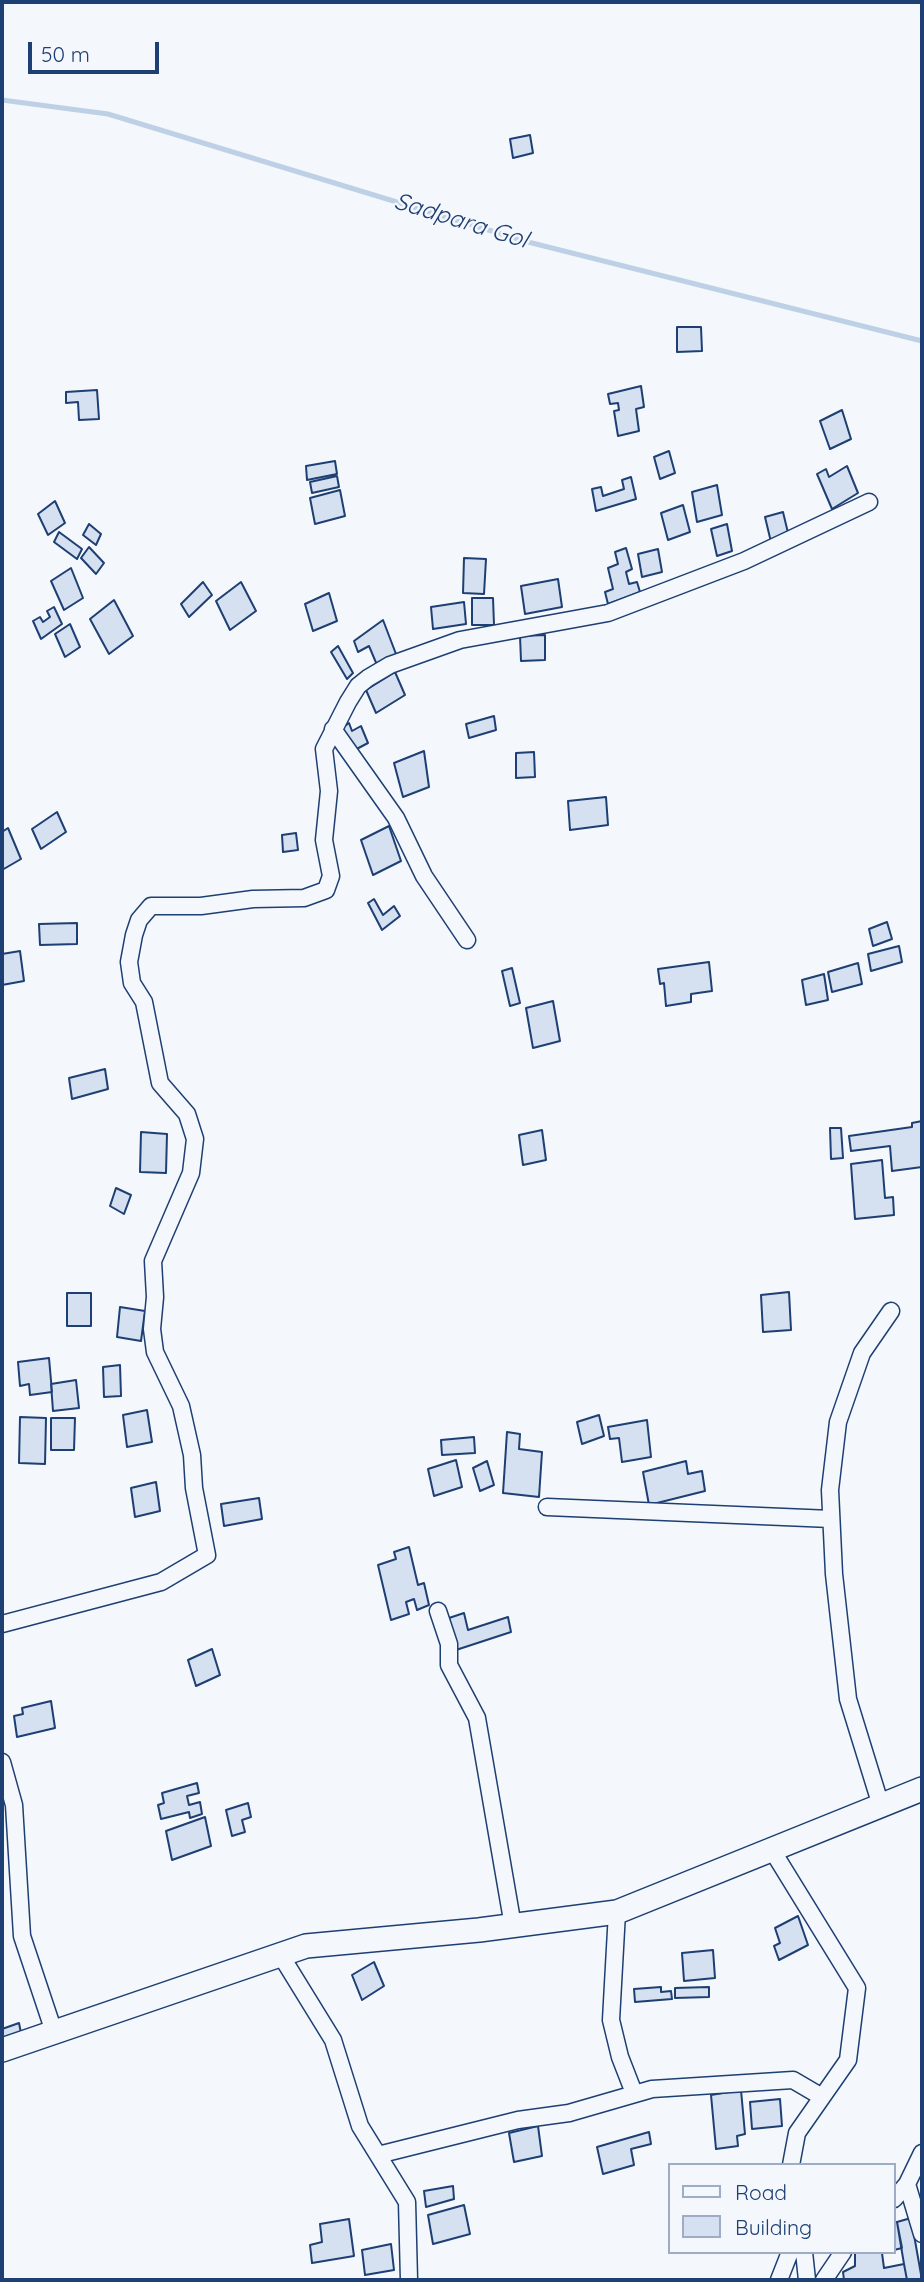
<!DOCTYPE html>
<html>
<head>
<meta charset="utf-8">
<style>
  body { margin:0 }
  #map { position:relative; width:924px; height:2282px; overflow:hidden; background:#f4f7fb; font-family:Quicksand,sans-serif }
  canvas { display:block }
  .frame { position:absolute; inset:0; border:4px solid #1d3f73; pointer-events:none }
  .legend { position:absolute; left:668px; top:2163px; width:228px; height:91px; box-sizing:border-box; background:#f4f7fb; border:2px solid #9eadc5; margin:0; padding:9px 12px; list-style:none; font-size:21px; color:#1d3f73 }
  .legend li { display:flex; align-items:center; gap:14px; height:35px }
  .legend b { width:35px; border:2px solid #9eadc5 }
  .scale { position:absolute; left:28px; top:42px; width:131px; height:32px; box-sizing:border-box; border:4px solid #1d3f73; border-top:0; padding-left:9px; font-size:21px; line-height:24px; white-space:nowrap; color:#1d3f73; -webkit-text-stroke:5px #f4f7fb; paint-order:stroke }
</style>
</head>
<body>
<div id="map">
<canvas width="924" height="2282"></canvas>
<div class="frame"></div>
<ul class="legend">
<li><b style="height:9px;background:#f4f7fb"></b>Road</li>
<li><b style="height:19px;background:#d5e0f0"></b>Building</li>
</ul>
<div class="scale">50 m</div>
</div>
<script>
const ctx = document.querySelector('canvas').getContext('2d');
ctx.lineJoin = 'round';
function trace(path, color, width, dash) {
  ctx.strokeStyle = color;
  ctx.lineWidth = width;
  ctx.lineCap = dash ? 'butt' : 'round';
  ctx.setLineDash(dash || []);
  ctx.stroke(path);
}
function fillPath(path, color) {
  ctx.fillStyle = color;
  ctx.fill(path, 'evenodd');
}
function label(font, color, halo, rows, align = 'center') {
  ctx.font = font + ' Quicksand,sans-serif';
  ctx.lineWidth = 5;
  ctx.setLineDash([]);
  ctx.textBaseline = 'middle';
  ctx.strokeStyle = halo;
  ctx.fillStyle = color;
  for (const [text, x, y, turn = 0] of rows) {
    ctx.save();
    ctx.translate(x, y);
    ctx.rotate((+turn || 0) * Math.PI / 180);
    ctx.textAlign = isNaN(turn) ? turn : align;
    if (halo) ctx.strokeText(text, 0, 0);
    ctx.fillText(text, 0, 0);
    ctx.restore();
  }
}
const stream = new Path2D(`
  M2,100L108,114L528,242L922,341`);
const building = new Path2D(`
  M530,135L533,153L513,158L510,139Z
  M677,327H701L702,351L677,352Z
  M641,386L644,407L636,409L639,431L618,436L614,411L619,410L618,403L610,404L608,394Z
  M97,390L99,419L79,420L78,402L66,403V392Z
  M842,410L851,439L830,449L820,421Z
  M669,451L675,473L660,479L654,457Z
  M335,461L337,474L307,480L306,466Z
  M847,466L858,493L832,509L817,474L826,469L829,477Z
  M337,476L339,487L312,493L310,482Z
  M631,477L636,499L596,511L592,489L601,487L603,496L624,489L622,480Z
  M717,485L722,515L697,522L692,492Z
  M340,490L345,516L315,524L310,498Z
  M55,501L65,523L48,535L38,514Z
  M683,505L690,532L668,540L661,513Z
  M783,512L789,537L771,542L765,517Z
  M89,524L101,534L96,545L83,535Z
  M727,524L732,551L717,556L711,529Z
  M59,532L82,549L77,559L54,542Z
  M89,547L104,563L96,574L81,558Z
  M626,548L632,569L626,572L629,584L637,582L640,592L608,604L605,592L613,589L608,568L618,564L615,552Z
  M658,549L662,572L642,577L638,554Z
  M464,558L486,559L484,594L463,593Z
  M71,568L83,598L64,610L51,581Z
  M558,579L562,607L525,614L521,586Z
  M203,582L212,595L189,617L181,604Z
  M241,582L256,611L230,630L216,601Z
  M329,593L337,621L313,631L305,604Z
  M472,598H493L494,625H472Z
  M114,600L133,636L109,654L90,619Z
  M464,602L466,624L433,629L431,607Z
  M54,607L62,624L41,639L33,621L40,617L43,622L50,617L47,611Z
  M383,620L396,654L377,665L369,646L358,652L354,641Z
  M70,624L80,647L65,657L55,634Z
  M545,635V660L521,661L520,636Z
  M338,646L353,673L347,679L331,652Z
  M395,672L405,695L376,713L366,690Z
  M494,716L496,730L469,738L466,724Z
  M349,723L352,731L361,726L368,743L351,752L342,728Z
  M424,751L429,787L403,797L394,763Z
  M534,752L535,777L516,778V753Z
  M606,797L608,825L570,830L568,801Z
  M57,812L66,832L41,849L32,829Z
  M389,826L401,861L373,875L361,840Z
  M8,828L21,859L2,870V832Z
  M296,833L298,850L283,852L282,835Z
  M374,899L383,915L394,906L400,916L382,930L368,903Z
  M887,922L892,939L873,946L869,929Z
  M77,923V944L40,945L39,924Z
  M899,946L902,962L871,971L868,954Z
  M20,951L24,981L2,985V954Z
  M709,962L712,991L691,994V1002L666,1006L664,983L660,984L658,969Z
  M858,963L862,984L832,992L828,972Z
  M512,968L520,1003L510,1006L502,971Z
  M824,974L828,1000L806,1005L802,980Z
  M553,1001L560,1041L533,1048L526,1008Z
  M105,1069L108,1089L72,1099L69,1078Z
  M922,1121V1167L892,1171L890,1146L851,1151L849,1136L912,1127V1123Z
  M830,1128H841L843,1158L831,1159Z
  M542,1130L546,1160L523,1165L519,1135Z
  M141,1132L167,1134L166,1173L140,1172Z
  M882,1160L885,1198L893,1197L894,1215L855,1219L851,1164Z
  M116,1188L131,1195L124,1214L110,1206Z
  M789,1292L791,1330L763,1332L761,1295Z
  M67,1293H91V1326H67Z
  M120,1307L145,1311L141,1341L117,1337Z
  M49,1358L52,1392L30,1395L29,1384L20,1386L18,1362Z
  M120,1365L121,1396L104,1397L103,1367Z
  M76,1380L79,1408L53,1411L51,1384Z
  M147,1410L152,1442L127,1447L123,1415Z
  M599,1415L604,1436L582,1444L577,1422Z
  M20,1417L46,1418L45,1464L19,1463Z
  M51,1418H75L74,1450H51Z
  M647,1420L651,1457L622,1462L619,1438L610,1439L608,1427Z
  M507,1432L520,1434L519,1449L542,1452L539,1497L503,1493Z
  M474,1437L475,1453L442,1455L441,1440Z
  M456,1460L462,1487L434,1496L428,1469Z
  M487,1461L494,1485L480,1491L473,1468Z
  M686,1461L688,1474L702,1471L705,1491L649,1505L643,1472Z
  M156,1482L160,1511L135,1517L131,1488Z
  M259,1498L262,1519L224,1526L221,1504Z
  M409,1547L418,1585L424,1583L429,1605L417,1610L414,1599L406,1602L409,1614L391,1620L378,1565L396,1559L394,1552Z
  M464,1613L468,1630L508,1617L511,1632L456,1650L449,1618Z
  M212,1649L220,1675L196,1686L188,1660Z
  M51,1701L55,1728L17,1737L14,1716L23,1714L22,1708Z
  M197,1783L199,1793L187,1796L189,1805L200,1802L202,1814L190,1818L189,1812L161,1819L158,1805L164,1803L162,1793Z
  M248,1803L251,1817L242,1820L245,1832L232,1836L226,1810Z
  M205,1817L211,1846L172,1860L166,1831Z
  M798,1916L808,1945L779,1960L774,1946L780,1943L775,1928Z
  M713,1950L715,1978L684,1981L682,1953Z
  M374,1962L384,1986L362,2000L352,1975Z
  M661,1987V1992L671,1991L672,1999L635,2002L634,1989Z
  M709,1987V1997L675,1998V1988Z
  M19,2023L22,2038L2,2044V2029Z
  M741,2090L745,2134L737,2136L738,2146L716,2149L711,2095Z
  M780,2099L782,2126L752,2129L750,2102Z
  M538,2126L542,2156L514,2162L509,2133Z
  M649,2132L651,2144L631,2149L634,2165L603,2174L597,2147Z
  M453,2186L454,2199L426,2207L424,2191Z
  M464,2205L470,2234L433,2244L428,2215Z
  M911,2218L922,2280H907L904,2264L897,2222Z
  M349,2219L354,2256L312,2263L310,2245L322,2242L320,2224Z
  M894,2222H897L902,2248L894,2250Z
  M391,2244L394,2270L365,2275L362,2250Z
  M855,2252H887L882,2253L884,2268L904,2264L907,2280H844L843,2272L855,2266Z`);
const street = new Path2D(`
  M333,729L396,818L424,876L467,940
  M547,1507L831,1519
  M438,1611L449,1644V1665L477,1718L513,1926
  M2,1624L161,1582L207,1555L194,1488L192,1455L181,1406L155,1352L152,1329L155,1297L153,1261L191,1173L195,1139L187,1114L160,1083L144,1002L132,983L129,962L134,935L139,920L151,906H201L253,899L304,898L326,890L331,876L324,840L329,791L324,749L348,702L358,686L368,678L390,665L460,640L608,613L744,561L869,502
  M2,1762L14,1805L22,1936L54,2032
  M881,1806L848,1699L834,1574L830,1490L838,1422L862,1353L891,1311
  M772,1850L857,1988L848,2060L797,2133L791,2165
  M617,1912L611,2020L620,2057L634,2093
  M280,1954L333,2040L360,2126L407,2202L409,2280
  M378,2155L518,2120L569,2113L652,2089L793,2080L822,2097
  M907,2184L922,2234
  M894,2199L907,2184L922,2153
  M804,2252L807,2280
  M779,2280L790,2252
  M824,2280L843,2252`);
const secondary = new Path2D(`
  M2,2050L306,1946L479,1930L617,1912L922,1789`);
const waterNames = [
  ["Sadpara Gol",461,221,17]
];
trace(stream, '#bed0e5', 5);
fillPath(building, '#d5e0f0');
trace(building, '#1d3f73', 2);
trace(street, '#1d3f73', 19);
trace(secondary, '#1d3f73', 26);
trace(street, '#f4f7fb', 16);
trace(secondary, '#f4f7fb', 23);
label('italic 24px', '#1d3f73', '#f4f7fb', waterNames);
</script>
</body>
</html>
